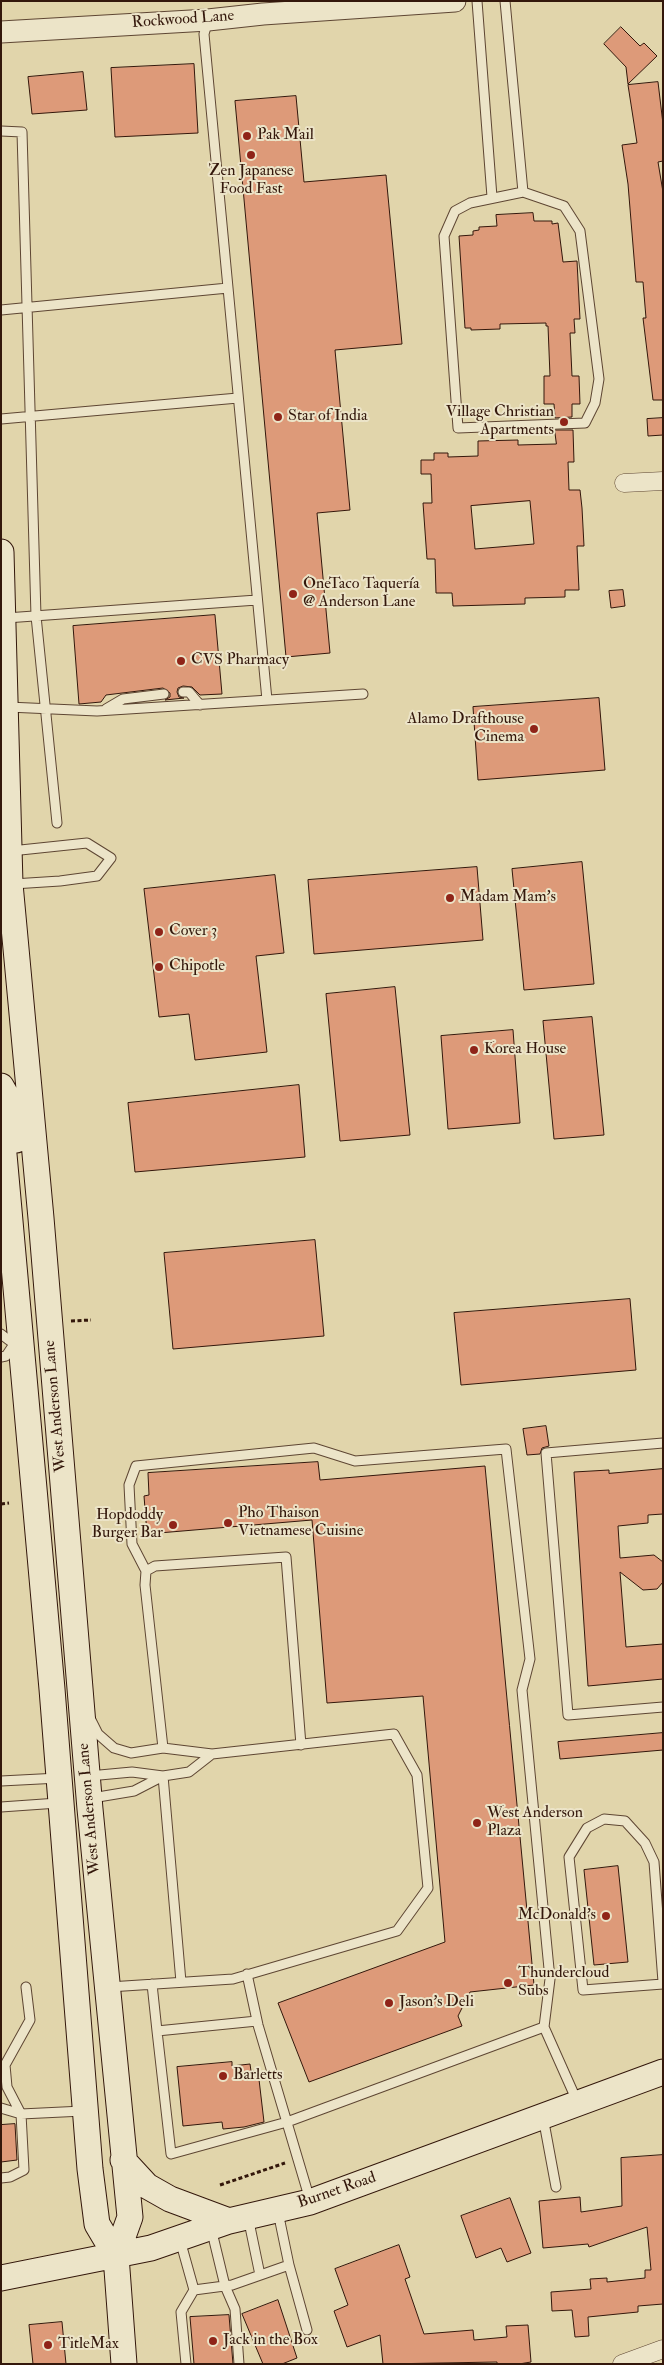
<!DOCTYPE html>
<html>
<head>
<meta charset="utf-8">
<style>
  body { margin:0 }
  #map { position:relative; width:664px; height:2365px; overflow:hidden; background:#e1d5ab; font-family:"IM FELL Double Pica",serif }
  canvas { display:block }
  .frame { position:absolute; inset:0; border:2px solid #33170b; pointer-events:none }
</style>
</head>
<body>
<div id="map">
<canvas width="664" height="2365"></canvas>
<div class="frame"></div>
</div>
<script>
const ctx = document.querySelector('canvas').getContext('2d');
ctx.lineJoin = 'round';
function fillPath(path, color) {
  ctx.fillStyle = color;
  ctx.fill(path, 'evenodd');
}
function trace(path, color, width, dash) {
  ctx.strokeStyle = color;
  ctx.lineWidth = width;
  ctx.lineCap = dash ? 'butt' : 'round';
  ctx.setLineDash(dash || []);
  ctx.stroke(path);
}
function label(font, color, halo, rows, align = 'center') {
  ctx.font = font + ' "IM FELL Double Pica",serif';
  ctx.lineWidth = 4;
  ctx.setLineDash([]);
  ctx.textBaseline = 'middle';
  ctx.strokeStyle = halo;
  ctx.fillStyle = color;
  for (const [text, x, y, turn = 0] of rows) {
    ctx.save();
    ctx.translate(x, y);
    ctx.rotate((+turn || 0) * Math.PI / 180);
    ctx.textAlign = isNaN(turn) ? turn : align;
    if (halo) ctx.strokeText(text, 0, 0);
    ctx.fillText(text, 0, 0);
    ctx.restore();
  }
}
const building = new Path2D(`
  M621,27L640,46L644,43L657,56L628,84L626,67L604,44Z
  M194,64L198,133L115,137L111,68Z
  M83,72L87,110L32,114L28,77Z
  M658,82L663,124V161L658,162L663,192V400H653L643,318H646L643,282H636L628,184L622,145L637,143L628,85Z
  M296,96L304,182L386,175L402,344L335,350L350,510L317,513L330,653L286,657L235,101Z
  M533,213L534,221H552V224L558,223L563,262L577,261L580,319H574L575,333H570L572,376H579L580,404H572V417L555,418L554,404H544V376H550L548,326H546V323L500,324V329L471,330V328H465L459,236L473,235V231L479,230V227L497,226L496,215Z
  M663,418V435L648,436L647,419Z
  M555,430H573L574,462H568L569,490H580L582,508L584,546H577L579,590H565V597L525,598V604L453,606L452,593H436L435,559H427L423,503H432L431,474H421V460H434V453H448V457L478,456V441L518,440V445L556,444ZM530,501L534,544L475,549L471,506Z
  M623,590L625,606L611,608L609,591Z
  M215,615L222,694L200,695L192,687L183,686L178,688L177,692L179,697L184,698L165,700L170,697V693L163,688L106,695L101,702L79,704L73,626Z
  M599,698L605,770L478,780L473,707Z
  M582,862L594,984L524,990L512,869Z
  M477,867L483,940L314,954L308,880Z
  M275,875L284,953L256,956L267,1052L195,1060L189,1014L159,1017L144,889Z
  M395,987L410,1135L340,1141L326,994Z
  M592,1017L604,1135L554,1139L543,1021Z
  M513,1030L520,1123L448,1129L441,1036Z
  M299,1085L305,1157L135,1172L128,1103Z
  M315,1240L324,1336L173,1349L164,1253Z
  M630,1299L636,1370L461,1385L454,1313Z
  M546,1426L549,1446L542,1448L540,1454L527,1455L523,1429Z
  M318,1462L320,1480L485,1466L534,1985L470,1992L458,2016L462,2026L309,2082L278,2003L445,1942L423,1696L327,1703L312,1520L147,1534L144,1496L149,1495L148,1473Z
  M663,1469V1514L648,1515V1523L618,1526L620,1558L654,1555L663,1562V1582L657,1589L643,1590L620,1572L626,1647L663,1644V1679L588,1686L574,1472L609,1470V1473Z
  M663,1733V1750L560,1759L558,1742Z
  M618,1866L628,1962L594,1965L584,1870Z
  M232,2062V2066L250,2064L251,2071H258L264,2122L244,2127L223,2129L222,2122L183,2126L177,2067Z
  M15,2124L17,2160L1,2162V2125Z
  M663,2155V2304L638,2306V2312L588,2317L589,2336L575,2337L572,2310L552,2311L551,2292L591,2289L590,2279L607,2278V2282L645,2278V2270H651L647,2227L589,2247L588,2244L543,2248L539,2201L580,2197L581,2212L622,2206L621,2158Z
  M510,2198L531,2253L507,2262L501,2248L476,2258L461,2216Z
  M399,2245L410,2277L405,2279L424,2334L473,2330L474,2340L507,2337L506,2326L528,2325L531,2362L519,2364H497V2362L383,2364L380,2335L347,2347L334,2311L348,2305L335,2269Z
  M278,2300L297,2358L282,2364H263L242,2314Z
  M229,2315L233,2364H194L190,2317Z
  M62,2322L66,2364H33L29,2325Z`);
const path = new Path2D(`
  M71,1321L91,1320
  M1,1504L9,1503
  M220,2185L285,2163`);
const service = new Path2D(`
  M477,1L492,197
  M505,1L523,192
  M208,20L204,34L267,700
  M1,131L22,132L36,616L57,823
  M523,192L564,206L580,231L599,379L595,403L585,423L458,428L444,236L455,211L470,203Z
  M1,310L228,288
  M1,419L238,398
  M6,618L257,600
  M183,692H189L200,705
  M8,707L97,711L363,694
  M106,709L123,699L164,694
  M11,851L87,843L111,858L97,876L60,881L13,884
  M1,1334L14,1344
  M1,1357L6,1356L14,1344
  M663,1443L546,1453L568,1715L663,1707
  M146,1571L132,1544L129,1485L136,1466L314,1448L355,1461L506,1449L530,1659L522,1690L550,1979L544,2027
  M91,1720L98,1734L114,1748L131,1753L163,1748L212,1754
  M163,1748L145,1585L146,1571L155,1566L286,1557L301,1745
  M89,1776L132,1772L163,1776L134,1791L92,1798
  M1,1781L59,1778
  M1,1807L58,1803
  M247,1974L258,2025L310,2200
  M663,1982L654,1862L645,1843L625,1821L604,1819L587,1828L569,1857L583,1990L663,1984
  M152,1984L157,2031L257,2021
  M109,1987L233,1979L397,1931L428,1888L417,1775L394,1734L212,1754L189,1772L163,1776L181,1982
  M157,2031L171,2154L287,2122L544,2027L577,2101
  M1,2108L21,2114L83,2111
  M543,2117L556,2187
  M1,2178L10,2177L24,2170L21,2114L7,2087L5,2065L30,2020L26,1987
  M278,2212L289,2265
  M248,2217L260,2275
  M211,2228L225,2286L235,2309L239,2364
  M180,2240L194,2290
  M186,2364L181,2312L194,2290L232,2285L289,2265L307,2330`);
const minor = new Path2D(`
  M624,483L663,481
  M622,2364L663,2349`);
const tertiary = new Path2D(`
  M1,32L208,20L263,14L455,1`);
const secondary = new Path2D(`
  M1,552L10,884L41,1218L90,1809L130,2217L116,2256L124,2364
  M1,1086L14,1109L16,1140
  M1,1121L52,1689L90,2169L97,2224L116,2256
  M123,2160L147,2186L170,2199L229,2221
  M1,2278L151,2248L229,2221L310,2202L663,2072`);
const markers = [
  [247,136,5,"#8f2418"],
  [251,155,5,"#8f2418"],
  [278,417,5,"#8f2418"],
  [564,422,5,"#8f2418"],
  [293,594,5,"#8f2418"],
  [181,661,5,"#8f2418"],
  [534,729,5,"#8f2418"],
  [450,898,5,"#8f2418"],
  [159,932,5,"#8f2418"],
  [159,967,5,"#8f2418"],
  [474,1050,5,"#8f2418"],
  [228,1523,5,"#8f2418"],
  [173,1525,5,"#8f2418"],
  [477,1823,5,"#8f2418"],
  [606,1916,5,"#8f2418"],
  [508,1983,5,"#8f2418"],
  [389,2003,5,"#8f2418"],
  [223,2076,5,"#8f2418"],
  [213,2341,5,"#8f2418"],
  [48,2345,5,"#8f2418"]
];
const streetNames = [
  ["Rockwood Lane",183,20,-4],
  ["West Anderson Lane",56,1406,-95],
  ["West Anderson Lane",90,1809,-95],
  ["Burnet Road",337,2191,-19]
];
const poiNames = [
  ["Pak Mail",257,136],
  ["Zen Japanese",251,172,"center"],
  ["Food Fast",251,190,"center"],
  ["Village Christian",554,413,"right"],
  ["Apartments",554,431,"right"],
  ["Star of India",288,417],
  ["OneTaco Taquería",303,585],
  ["@ Anderson Lane",303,603],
  ["CVS Pharmacy",191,661],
  ["Alamo Drafthouse",524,720,"right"],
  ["Cinema",524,738,"right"],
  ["Madam Mam's",460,898],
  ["Cover 3",169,932],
  ["Chipotle",169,967],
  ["Korea House",484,1050],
  ["Pho Thaison",238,1514],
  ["Vietnamese Cuisine",238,1532],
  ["Hopdoddy",163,1516,"right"],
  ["Burger Bar",163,1534,"right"],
  ["West Anderson",487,1814],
  ["Plaza",487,1832],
  ["McDonald's",596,1916,"right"],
  ["Thundercloud",518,1974],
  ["Subs",518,1992],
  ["Jason's Deli",399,2003],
  ["Barletts",233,2076],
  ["Jack in the Box",223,2341],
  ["TitleMax",58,2345]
];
fillPath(building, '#dd9a79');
trace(building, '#33170b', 1);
trace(service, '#5e4633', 11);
trace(minor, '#5e4633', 19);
trace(tertiary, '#5e4633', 23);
trace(secondary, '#33170b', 27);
trace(path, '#33170b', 3, [4, 2.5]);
trace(service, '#ece4c8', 9);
trace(minor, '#ece4c8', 18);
trace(tertiary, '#ece4c8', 21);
trace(secondary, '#ece4c8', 25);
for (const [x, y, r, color] of markers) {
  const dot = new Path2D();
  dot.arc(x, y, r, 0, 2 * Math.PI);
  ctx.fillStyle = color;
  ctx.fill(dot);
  trace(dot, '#ece4c8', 2);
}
label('16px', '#33170b', '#ece4c8', streetNames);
label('16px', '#33170b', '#ece4c8', poiNames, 'left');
</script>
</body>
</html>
